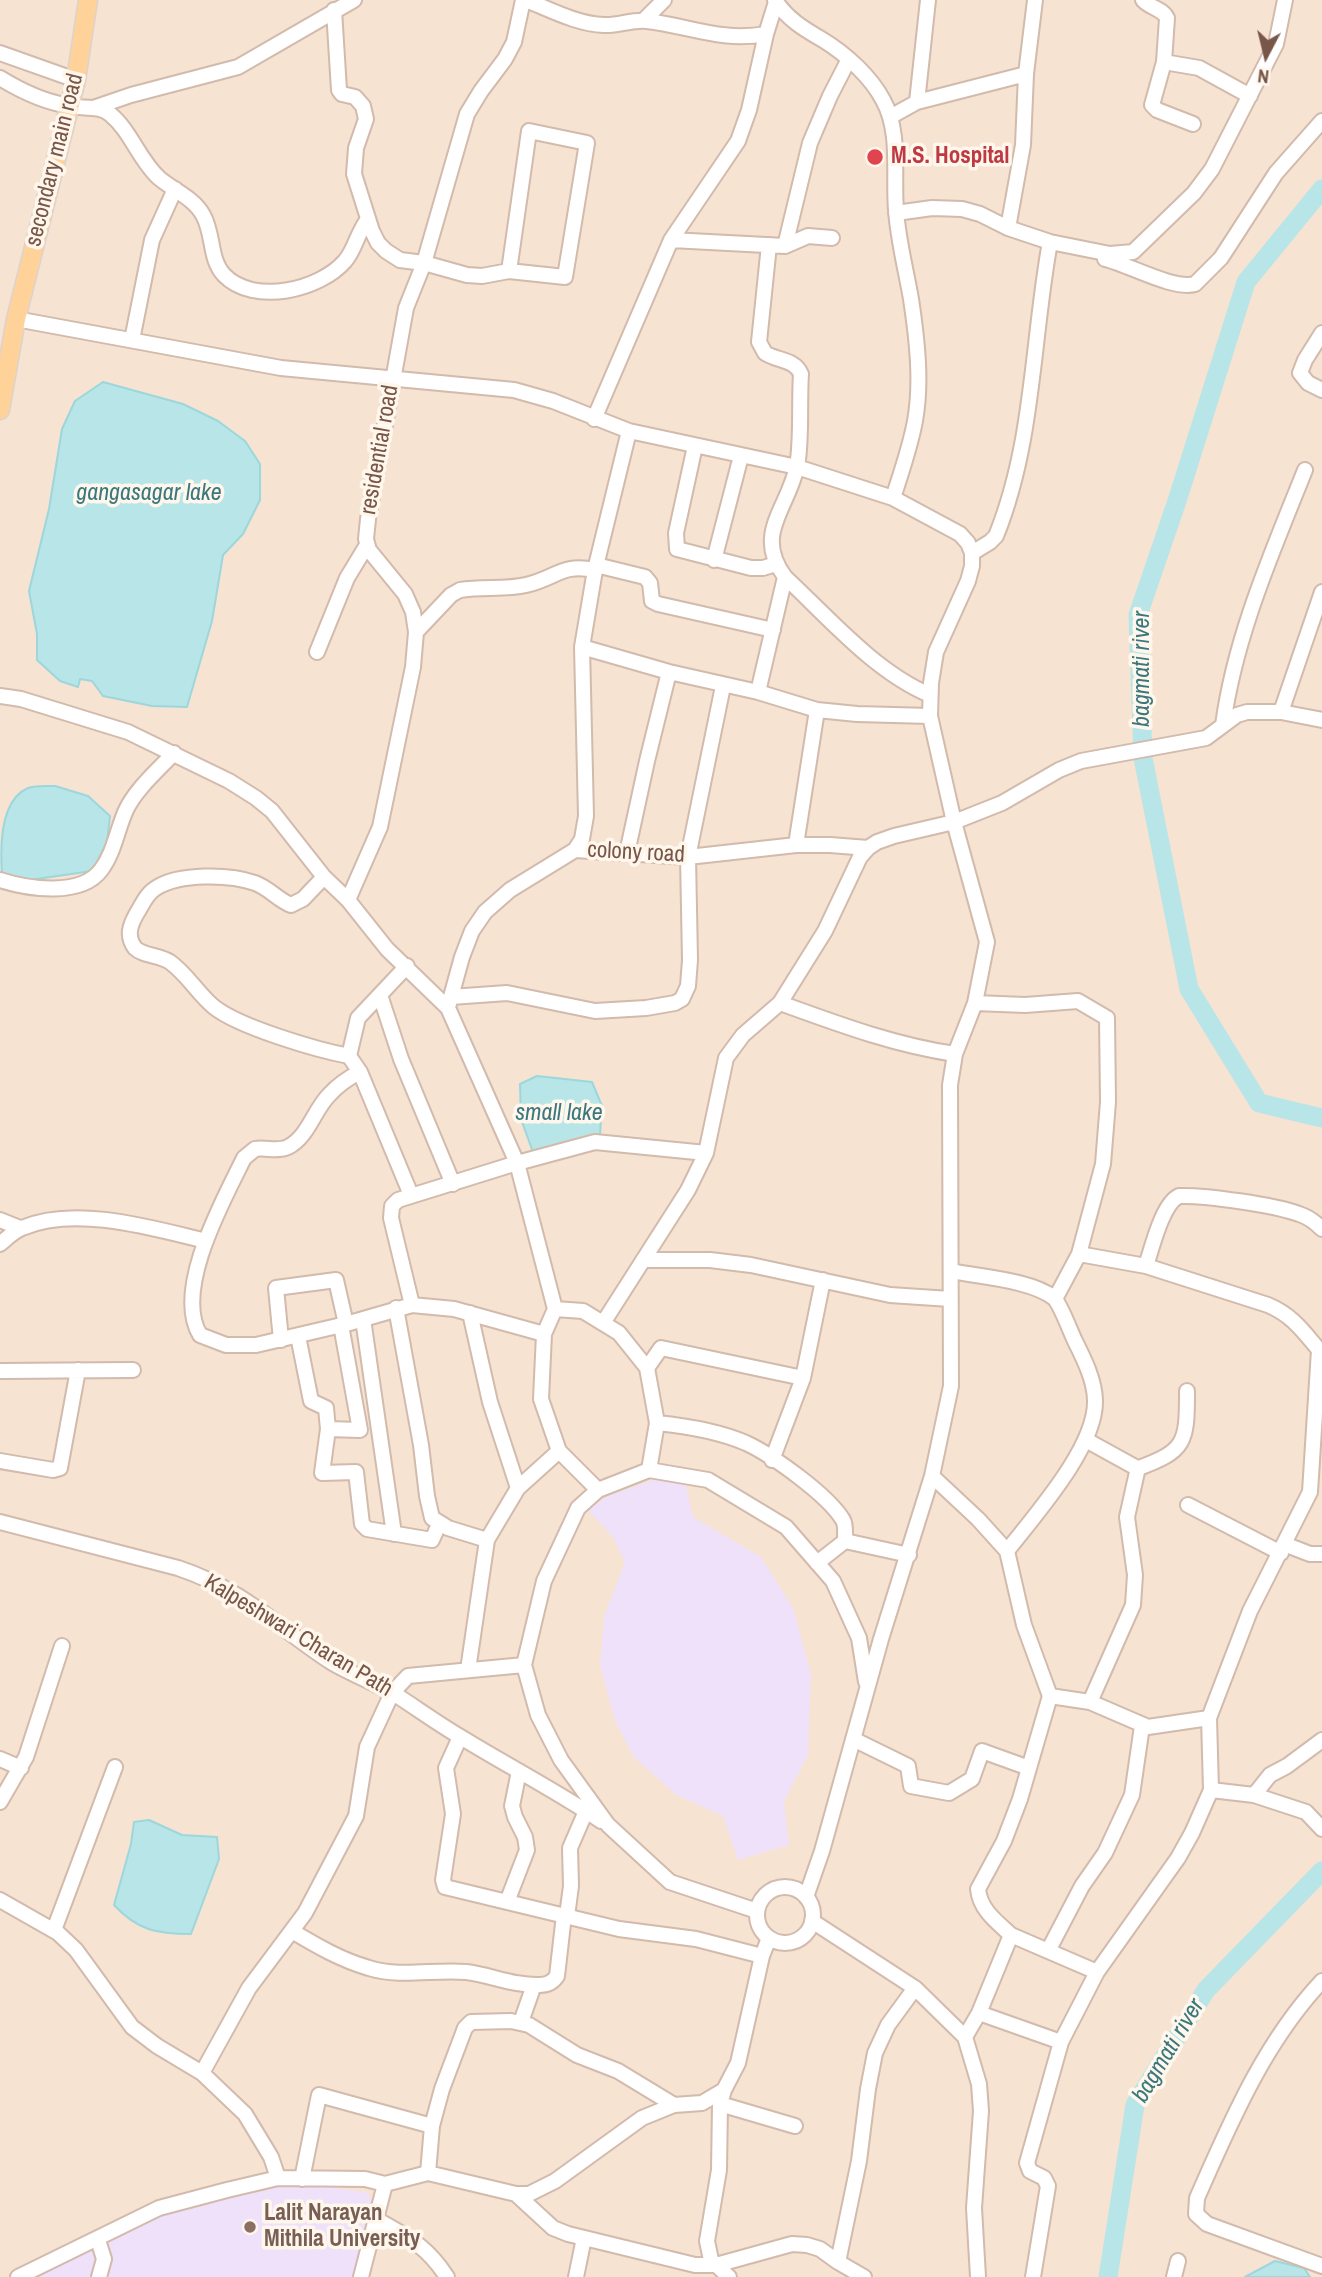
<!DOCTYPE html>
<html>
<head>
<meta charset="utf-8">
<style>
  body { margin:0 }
  #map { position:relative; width:1322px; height:2277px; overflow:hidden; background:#fef2e4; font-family:"Archivo Narrow",sans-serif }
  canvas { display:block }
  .north { position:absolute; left:1231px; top:21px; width:70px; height:70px; -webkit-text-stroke:5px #fff6ec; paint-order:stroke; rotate:187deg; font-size:19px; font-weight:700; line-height:28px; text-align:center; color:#785648 }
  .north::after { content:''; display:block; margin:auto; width:24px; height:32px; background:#785648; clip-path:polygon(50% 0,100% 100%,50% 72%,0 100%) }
</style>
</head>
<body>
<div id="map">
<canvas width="1322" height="2277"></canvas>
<div class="north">N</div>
</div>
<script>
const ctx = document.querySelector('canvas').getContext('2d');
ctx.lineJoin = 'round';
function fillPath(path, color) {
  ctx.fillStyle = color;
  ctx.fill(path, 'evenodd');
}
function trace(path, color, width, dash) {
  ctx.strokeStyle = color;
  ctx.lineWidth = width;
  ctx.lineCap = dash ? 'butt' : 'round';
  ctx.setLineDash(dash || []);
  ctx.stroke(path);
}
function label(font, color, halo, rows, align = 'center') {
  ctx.font = font + ' "Archivo Narrow",sans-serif';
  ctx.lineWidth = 7;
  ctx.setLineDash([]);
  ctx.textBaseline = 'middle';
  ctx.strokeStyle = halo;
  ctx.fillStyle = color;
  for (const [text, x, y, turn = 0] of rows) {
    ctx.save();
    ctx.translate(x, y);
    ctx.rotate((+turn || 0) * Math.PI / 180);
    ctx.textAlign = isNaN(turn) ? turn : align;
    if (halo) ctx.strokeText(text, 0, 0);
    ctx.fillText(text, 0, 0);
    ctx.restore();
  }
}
const residential = new Path2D(`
  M0,0H1322V2277H0Z`);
const education = new Path2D(`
  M659,1478L685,1481L693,1517L761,1557L793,1608L811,1674L808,1755L784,1801L789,1845L738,1860L723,1816L676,1795L634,1757L615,1721L600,1665L604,1617L625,1562L613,1537L588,1510L608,1496Z
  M259,2177L368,2193L374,2205L356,2277H29L95,2249L180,2197Z`);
const water = new Path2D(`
  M103,382L183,404L218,421L245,441L260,464V500L243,534L223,555L212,621L187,707L152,706L103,696L92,681L80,679L78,687L60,681L37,660V634L29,591L49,509L62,429L75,401Z
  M55,786L88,796L110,816L107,843L92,871L16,882L2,874C0,845 0,800 28,788C36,785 47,786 55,786Z
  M537,1076L592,1082L602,1106L600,1134L582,1146L534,1155L521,1119L520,1084Z
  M149,1820L182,1835L217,1837L219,1859L191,1934C158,1934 138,1931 114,1905L131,1844L134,1822Z
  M1275,2261L1304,2268L1310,2277H1245Z`);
const river = new Path2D(`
  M1322,189L1246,282L1177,501L1138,615L1143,758L1189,989L1259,1103L1322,1118
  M1108,2277L1135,2105L1206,1990L1322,1871`);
const minor = new Path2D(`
  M526,0C551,10 577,24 604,25C618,26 633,19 647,21C689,26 722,42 766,34
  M775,0C787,19 804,29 823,40C846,54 871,77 883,100C901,132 893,175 896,210C898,240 906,270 911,299C917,339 922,382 915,421C910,448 901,473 893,498
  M1143,0C1150,8 1163,9 1167,18L1164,62L1152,105L1157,110L1193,124
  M334,10L339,90L342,94L355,97L363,106L366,119L356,148L354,174L372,231L378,243L386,251L400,260L424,263L467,275L482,276L509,271L565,277L587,143L529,131L509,271
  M644,20L664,0
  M0,53L76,80
  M1164,62L1199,68L1250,96
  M0,78C21,91 45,102 69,106C83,109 99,105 110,114C131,131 139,160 159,178C173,190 194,198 203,215C214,234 209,259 224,275C254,306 320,290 345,261C355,250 357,233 368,219
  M917,102L928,0
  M93,108L131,95L238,67L354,0
  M890,117L917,102L1026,74L1035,0
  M896,213L932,208L962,209L980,214L1008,228L1050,242L1110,254L1133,252L1194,193L1212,169L1276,44L1285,0
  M1008,228L1023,145L1026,74
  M671,240L785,246L808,236L832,238
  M769,245L759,342L765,353C777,361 795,359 801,374C799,401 802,441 797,466C788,509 753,534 785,577C829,618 875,672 930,695
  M785,246L810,143L830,96L849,59
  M1105,259C1130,265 1173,290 1195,284L1221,258L1276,173L1322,121
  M16,319L281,368L514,390L553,401L629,431L797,467L893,498L960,534L968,543L972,553V566L968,581L936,652L931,683L930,716L954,822L987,942L975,1003L955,1054L950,1085L951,1386L932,1476L881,1639L822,1851L806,1897
  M1322,333L1305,360L1300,373L1308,383L1322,390
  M132,340L152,240L175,189
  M594,419L671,240L738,141L749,110L766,34L776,2
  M695,446L676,533L677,549L751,568H763L776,564
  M972,553L990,542L996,536C1034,442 1032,340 1050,242
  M714,560L741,456
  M596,565L645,577L650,583L652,601L658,604L773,630
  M416,632L451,595L460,590C482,586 505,590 526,585C557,578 561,563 595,570
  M582,647L669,672L758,692L817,710L857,714L930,716
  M317,652L347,578L367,545
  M758,692L785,577
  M0,696L21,699L128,732L229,781L256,798L272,811L324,877L348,900L387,949L448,1008L517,1163L555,1309L544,1334L541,1399L559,1451L598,1490
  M1281,712L1322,592
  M1223,725C1235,636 1272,553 1305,470
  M796,845L817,710
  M575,850L582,839L586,816L582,647L595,570L629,431
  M627,853L647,761L669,672
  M324,877L303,899L291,905C278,900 269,888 255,883C230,874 179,873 156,888C147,893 142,905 137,913C130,925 126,936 135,948C143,956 160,955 170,962C187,974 198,994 214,1007C239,1027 317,1050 349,1056L360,1072L411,1195
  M0,880C28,889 81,897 101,870C114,853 117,830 126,810C136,789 158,770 174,753
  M348,900L380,827L413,667L416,632L413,612L405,594L369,550L366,539L368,519L406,308L424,263L467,114L481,91L505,59L514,42L523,0
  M380,995L401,1059L453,1184
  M451,997L507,993L595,1011L646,1008L675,1003L682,999L688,986L690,960L688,857L723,686
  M780,1003C838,1024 894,1045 955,1054
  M975,1003L1025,1005L1078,1001L1107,1018L1108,1102L1103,1164L1079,1254L1055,1299
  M449,1004L462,957L472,931L485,912L510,890L575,850L688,857L796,845H830L868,848
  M349,1056L358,1018L407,966
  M360,1072C348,1078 338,1085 329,1095C314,1110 308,1137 288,1147C278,1152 266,1147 255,1149L244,1158C223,1201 173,1290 200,1335L226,1345H256L346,1324L412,1305L454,1309L544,1334
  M0,1220L20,1228
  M0,1244C7,1238 14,1231 22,1228C75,1205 152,1228 206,1241
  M643,1260H710L751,1265L890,1295L950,1299
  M1146,1266C1152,1248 1162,1204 1179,1196C1205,1195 1275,1205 1299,1214C1309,1217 1315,1222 1322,1229
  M951,1271C980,1277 1031,1280 1054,1298C1061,1305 1070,1331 1075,1341C1084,1359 1095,1381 1095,1401C1096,1447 1035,1515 1007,1551
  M412,1305L391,1218L392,1206L398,1200L517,1163L595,1142L706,1153
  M396,1308L421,1445L427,1496L432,1518L448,1528L487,1540
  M555,1309L583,1311L619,1333L647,1368L657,1423L649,1470
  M470,1313L490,1402L518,1488
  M363,1319L394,1534
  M603,1323L688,1190L706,1153L726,1058L743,1035L780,1003L825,931L860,857L868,848L877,842L894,836L954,822L1002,803L1059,770L1081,761L1206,738L1237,715L1247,712H1281L1322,720
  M298,1336L311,1401L326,1408L328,1429L360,1430L341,1325
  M281,1340L276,1288L336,1280L346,1324
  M647,1368L661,1348L803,1378L823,1280
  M0,1371L133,1370
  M657,1423C687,1426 718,1431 746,1443C772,1455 828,1495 843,1520C846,1525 845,1534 845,1541
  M328,1429L322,1473L356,1472L362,1524L367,1529L432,1540L439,1524
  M1086,1440L1135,1467L1137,1472L1127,1517L1135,1575L1133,1605L1090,1702
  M772,1460L803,1378
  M0,1461L53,1470L60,1468L78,1370
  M1136,1469C1186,1451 1187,1443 1187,1391
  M932,1476L978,1519L1007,1551L1024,1625L1050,1696L1020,1799L1004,1841L978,1889C980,1910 997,1922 1011,1935L979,2013L965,2037
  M1188,1505L1281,1553
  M0,1522L178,1568C244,1590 276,1626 331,1662C351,1674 373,1682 393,1693C415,1707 437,1723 459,1736C506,1765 555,1790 601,1821
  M1284,1544L1310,1554H1322
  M817,1563L845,1541L909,1555
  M468,1670L487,1540L518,1488L559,1451
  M1050,1696L1090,1702L1148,1727L1209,1718
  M460,1737L446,1768L453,1814L443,1880L445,1887L619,1929L696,1939L762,1956
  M853,1739L908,1766L911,1786L949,1793L972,1779L982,1751L1029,1768
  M0,1759L21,1768
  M1211,1790L1254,1795L1306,1812L1322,1829
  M1254,1795L1270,1775L1287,1766L1322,1740
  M0,1802L26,1757L62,1646
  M757 1915a28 28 0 1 1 56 0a28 28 0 1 1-56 0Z
  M0,1900L58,1933L76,1950L132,2027L157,2046L202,2073L245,2114L271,2157L278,2178
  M507,1902L527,1850L525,1837L515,1817L512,1806L519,1771
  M757,1911L670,1882L608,1825L561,1760L538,1715L524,1665L544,1581L578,1508L598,1490L649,1470L708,1480L786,1527L833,1581L859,1638L866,1682
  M567,1916L571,1886L570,1848L586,1811
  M812,1921L915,1988L965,2037L979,2084L981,2111L974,2208L978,2277
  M54,1930L115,1767
  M292,1931C317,1946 341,1960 369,1968C401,1978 434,1969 466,1972C491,1975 514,1986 540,1985C548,1985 553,1982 557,1976L564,1915
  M1011,1935L1097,1972L1178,1858L1192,1833L1211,1790L1209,1718L1250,1611L1310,1492L1319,1350C1303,1331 1292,1315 1268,1305L1146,1266L1079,1254
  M1048,1951L1082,1886L1105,1853L1132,1795L1142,1726
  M1322,1981C1264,2043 1231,2121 1197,2198L1196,2214L1207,2224L1322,2266
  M979,2013L1061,2042
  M521,2022L534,1985
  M202,2073L249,1988L305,1913L356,1816L367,1747L392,1693L408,1676L524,1665
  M724,2090L720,2104L719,2170L707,2241L711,2260L729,2277
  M720,2104L795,2126
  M428,2173L432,2126L442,2089L465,2028L471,2022L511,2021L529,2025L577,2055L618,2071L674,2105
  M302,2179L319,2095L432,2126
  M516,2194L553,2228L568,2234L695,2265H716L792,2244L807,2245L820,2249L838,2262L859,2161L868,2089L875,2053L888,2025L915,1988
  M376,2219C409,2238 426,2245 447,2277
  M98,2240L104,2259L99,2277
  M838,2262L864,2277
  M18,2277L159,2208L227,2190L278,2178L365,2179L385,2184
  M361,2277L385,2184L428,2173L516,2194H529L555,2181L642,2118L674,2105L702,2103L724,2090L738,2063L762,1956L769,1938
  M576,2277L584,2238
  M1033,2277L1048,2186L1044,2178L1030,2171L1027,2163L1061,2042L1097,1972
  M1174,2277L1178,2261`);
const major = new Path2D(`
  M0,410L16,319L76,80L88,0`);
const markers = [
  [875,157,9,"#e0444e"],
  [250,2227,7,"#8d6e63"]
];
const healthNames = [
  ["M.S. Hospital",891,157]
];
const streetNames = [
  ["secondary main road",55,160,-76],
  ["residential road",380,450,-80],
  ["colony road",636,853,3],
  ["Kalpeshwari Charan Path",298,1636,31]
];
const educationNames = [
  ["Lalit Narayan",264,2214],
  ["Mithila University",264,2240]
];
const waterNames = [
  ["gangasagar lake",149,494],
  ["bagmati river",1143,669,-90],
  ["small lake",559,1114],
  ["bagmati river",1169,2051,-59]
];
fillPath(residential, '#f6e3d2');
fillPath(education, '#efe1fa');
fillPath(water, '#b7e5e8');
trace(water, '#9dd6db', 2);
trace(river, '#b7e5e8', 19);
trace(minor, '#d2baac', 18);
trace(major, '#dcd3cf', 21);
trace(minor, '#fff', 14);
trace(major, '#ffd29a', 18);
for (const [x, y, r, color] of markers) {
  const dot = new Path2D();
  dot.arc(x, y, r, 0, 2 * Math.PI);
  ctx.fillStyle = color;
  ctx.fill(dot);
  trace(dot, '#fff6ec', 2.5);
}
label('bold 23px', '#be3a42', '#fff6ec', healthNames, 'left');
label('23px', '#785648', '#fff6ec', streetNames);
label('bold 23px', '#785e54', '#fff6ec', educationNames, 'left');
label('italic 24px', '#3a787e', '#fff6ec', waterNames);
</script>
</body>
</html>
